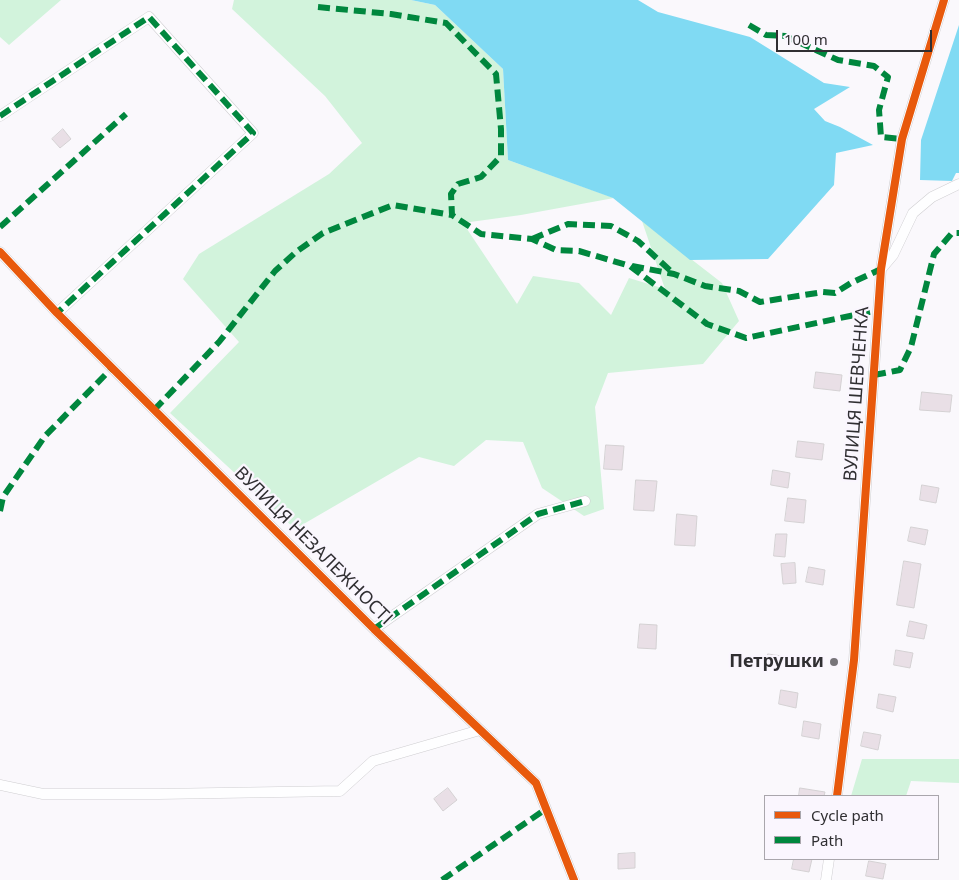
<!DOCTYPE html>
<html>
<head>
<meta charset="utf-8">
<style>
  body { margin:0 }
  #map { position:relative; width:959px; height:880px; overflow:hidden; background:#faf8fc; font-family:"Noto Sans",sans-serif }
  canvas { display:block }
  .legend { position:absolute; left:764px; top:795px; width:175px; height:65px; box-sizing:border-box; background:#faf6fe; border:1px solid #a9a6ac; margin:0; padding:6px 9px; list-style:none; font-size:15px; color:#302f32 }
  .legend li { display:flex; align-items:center; gap:10px; height:25px }
  .legend b { width:25px; border:1px solid #a9a6ac }
  .scale { position:absolute; left:776px; top:30px; width:156px; height:22px; box-sizing:border-box; border:2px solid #302f32; border-top:0; padding-left:6px; font-size:15px; line-height:18px; white-space:nowrap; color:#302f32; -webkit-text-stroke:4px #faf6fe; paint-order:stroke }
</style>
</head>
<body>
<div id="map">
<canvas width="959" height="880"></canvas>
<ul class="legend">
<li><b style="height:6px;background:#e8590c"></b>Cycle path</li>
<li><b style="height:6px;background:#00873e"></b>Path</li>
</ul>
<div class="scale">100 m</div>
</div>
<script>
const ctx = document.querySelector('canvas').getContext('2d');
ctx.lineJoin = 'round';
function fillPath(path, color) {
  ctx.fillStyle = color;
  ctx.fill(path, 'evenodd');
}
function trace(path, color, width, dash) {
  ctx.strokeStyle = color;
  ctx.lineWidth = width;
  ctx.lineCap = dash ? 'butt' : 'round';
  ctx.setLineDash(dash || []);
  ctx.stroke(path);
}
function label(font, color, halo, rows, align = 'center') {
  ctx.font = font + ' "Noto Sans",sans-serif';
  ctx.lineWidth = 4.5;
  ctx.setLineDash([]);
  ctx.textBaseline = 'middle';
  ctx.strokeStyle = halo;
  ctx.fillStyle = color;
  for (const [text, x, y, turn = 0] of rows) {
    ctx.save();
    ctx.translate(x, y);
    ctx.rotate((+turn || 0) * Math.PI / 180);
    ctx.textAlign = isNaN(turn) ? turn : align;
    if (halo) ctx.strokeText(text, 0, 0);
    ctx.fillText(text, 0, 0);
    ctx.restore();
  }
}
const green = new Path2D(`
  M0,0H61L9,45L0,37Z
  M234,0H411L435,5L503,69L508,160L614,198L521,215L463,223L517,304L533,276L579,283L611,315L629,278L665,289L642,221L722,283L739,321L703,364L608,373L595,407L604,509L584,516L542,488L523,442L486,440L454,466L419,457L295,529L170,413L239,342L183,279L199,254L329,174L362,143L325,96L232,9Z
  M862,759H959V783L911,781L906,796H851Z`);
const water = new Path2D(`
  M411,0H638L658,12L750,37L824,83L850,87L814,109L825,121L840,127L873,145L836,153L834,185L768,259L690,260L613,198L508,160L503,69L435,5Z
  M959,25V173H956L952,181L920,180L921,140Z`);
const building = new Path2D(`
  M63,129L71,139L60,148L52,139Z
  M816,372L842,375L840,391L814,388Z
  M922,392L952,395L950,412L920,410Z
  M798,441L824,444L822,460L796,457Z
  M606,445L624,446L622,470L604,469Z
  M773,470L790,473L788,488L771,485Z
  M636,480L657,481L654,511L634,510Z
  M922,485L939,488L936,503L920,500Z
  M788,498L806,500L804,523L785,521Z
  M677,514L697,516L695,546L675,545Z
  M911,527L928,530L925,545L908,541Z
  M776,534H787L785,557L774,556Z
  M904,561L921,564L914,608L897,605Z
  M795,563L796,583L783,584L781,564Z
  M809,567L825,570L823,585L806,582Z
  M910,621L927,625L924,639L907,636Z
  M640,624L657,625L656,649L638,648Z
  M896,650L913,653L910,668L894,665Z
  M768,654L782,656L780,669L766,667Z
  M781,690L798,693L796,708L779,704Z
  M879,694L896,697L893,712L877,708Z
  M804,721L821,724L819,739L802,736Z
  M864,732L881,735L878,750L861,746Z
  M448,788L457,800L443,811L434,799Z
  M800,788L825,792L824,796H799Z
  M635,853V868L618,869V854Z
  M794,859H812L809,872L792,869Z
  M869,861L886,864L883,879L866,876Z`);
const minor = new Path2D(`
  M0,116L149,17L253,133L57,313
  M0,252L57,313L374,629L536,783L574,880
  M882,268L893,255L913,213L932,197L959,184
  M374,629L538,514L585,501
  M0,785L43,794H158L340,791L373,761L480,730
  M837,796L854,660L881,269L902,139L944,0
  M826,880L829,859`);
const quiet = new Path2D(`
  M318,7L391,14L446,23L496,74L501,129V156L481,177L458,184L451,194L452,215L481,234L532,239L556,250L579,251L630,266L707,324L746,338L878,310
  M749,25L766,35L785,36L838,60L874,66L888,77L879,110L881,137L902,139
  M0,116L149,17L253,133L57,313
  M0,227L126,114
  M532,239L568,224L611,226L638,241L674,274
  M632,266L674,274L705,286L739,291L760,302L823,292L835,293L851,283L881,269
  M874,375L900,370L911,347L934,254L952,233H959
  M154,410L219,342L275,271L296,252L323,233L393,205L452,215
  M0,511L3,497L45,436L112,368
  M374,629L538,514L585,501
  M442,880L546,809`);
const cycleway = new Path2D(`
  M0,252L57,313L374,629L536,783L574,880
  M837,796L854,660L881,269L902,139L944,0`);
const markers = [
  [834,662,5,"#777579"]
];
const streetNames = [
  ["ВУЛИЦЯ ШЕВЧЕНКА",857,394,-86],
  ["ВУЛИЦЯ НЕЗАЛЕЖНОСТІ",313,546,45]
];
const poiNames = [
  ["Петрушки",824,662]
];
fillPath(green, '#d2f3dc');
fillPath(water, '#80daf3');
fillPath(building, '#e9dfe6');
trace(building, '#d4d1d3', 1);
trace(minor, '#cfced1', 11);
trace(minor, '#fefeff', 10);
trace(quiet, '#00873e', 6, [12, 6]);
trace(cycleway, '#e8590c', 8);
for (const [x, y, r, color] of markers) {
  const dot = new Path2D();
  dot.arc(x, y, r, 0, 2 * Math.PI);
  ctx.fillStyle = color;
  ctx.fill(dot);
  trace(dot, '#faf6fe', 2);
}
label('18px', '#302f32', '#faf6fe', streetNames);
label('bold 18px', '#302f32', '#faf6fe', poiNames, 'right');
</script>
</body>
</html>
